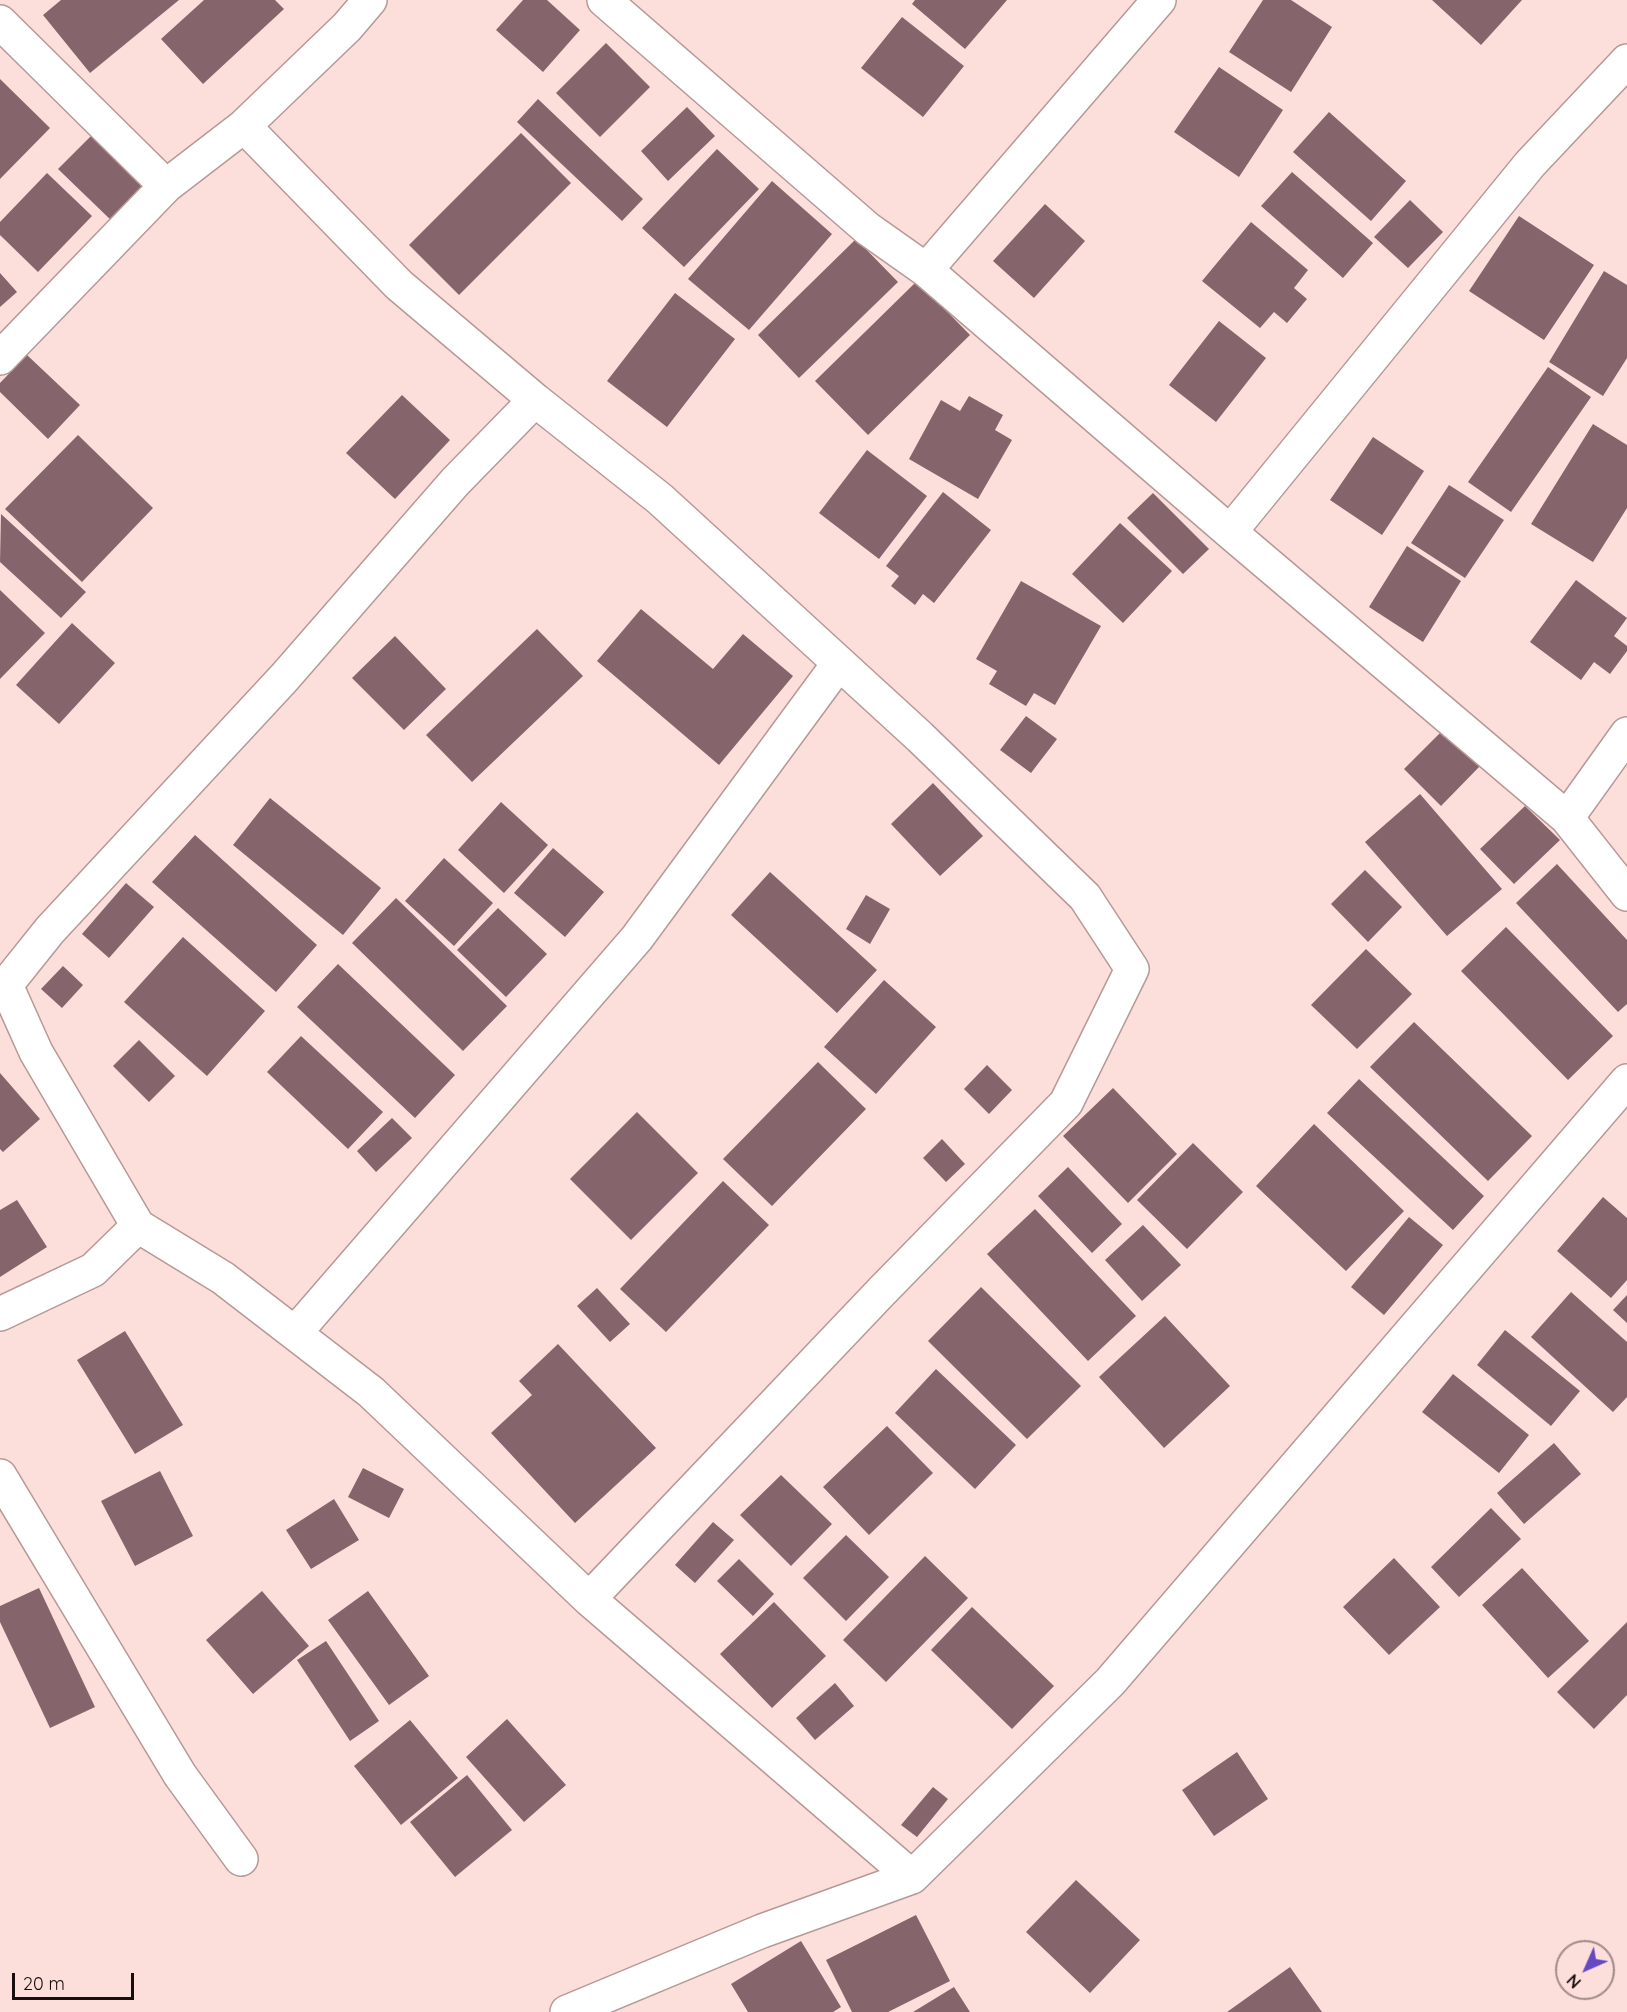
<!DOCTYPE html>
<html>
<head>
<meta charset="utf-8">
<style>
  body { margin:0 }
  #map { position:relative; width:1627px; height:2012px; overflow:hidden; background:#fcdedb; font-family:Quicksand,sans-serif }
  canvas { display:block }
  .north { position:absolute; left:1555px; top:1940px; width:60px; height:60px; box-sizing:border-box; background:#fcdedb; border:2px solid #a18b89; border-radius:50%; rotate:225deg; font-size:16px; font-weight:700; line-height:24px; text-align:center; color:#180e0d }
  .north::after { content:''; display:block; margin:auto; width:21px; height:27px; background:#6549c2; clip-path:polygon(50% 0,100% 100%,50% 72%,0 100%) }
  .scale { position:absolute; left:12px; top:1973px; width:122px; height:27px; box-sizing:border-box; border:3px solid #180e0d; border-top:0; padding-left:8px; font-size:18px; line-height:21px; white-space:nowrap; color:#180e0d; -webkit-text-stroke:4px #fcdedb; paint-order:stroke }
</style>
</head>
<body>
<div id="map">
<canvas width="1627" height="2012"></canvas>
<div class="north">N</div>
<div class="scale">20 m</div>
</div>
<script>
const ctx = document.querySelector('canvas').getContext('2d');
ctx.lineJoin = 'round';
function fillPath(path, color) {
  ctx.fillStyle = color;
  ctx.fill(path, 'evenodd');
}
function trace(path, color, width, dash) {
  ctx.strokeStyle = color;
  ctx.lineWidth = width;
  ctx.lineCap = dash ? 'butt' : 'round';
  ctx.setLineDash(dash || []);
  ctx.stroke(path);
}
const building = new Path2D(`
  M61,0H179L90,73L43,15Z
  M204,0H275L284,9L203,84L161,39Z
  M523,0H547L580,30L543,72L496,30Z
  M915,0H1007L965,49L912,4Z
  M1263,0H1291L1332,27L1291,92L1229,52Z
  M1432,0H1522L1481,45Z
  M902,17L964,66L923,117L861,68Z
  M606,43L650,87L600,137L556,93Z
  M1219,67L1283,110L1239,177L1174,132Z
  M0,79L50,128L0,179Z
  M538,99L643,199L622,221L517,122Z
  M687,107L715,136L668,181L641,151Z
  M1329,112L1406,181L1371,221L1293,152Z
  M95,132L151,186L115,224L58,169Z
  M521,133L571,183L459,295L409,245Z
  M717,149L759,189L684,267L642,228Z
  M1292,172L1373,243L1343,278L1261,206Z
  M47,173L92,216L38,272L0,235V222Z
  M772,181L832,234L749,330L688,279Z
  M1410,200L1443,232L1408,268L1374,237Z
  M1045,204L1085,241L1034,298L993,261Z
  M1519,216L1594,265L1544,340L1469,291Z
  M1251,222L1308,270L1294,288L1307,299L1287,323L1274,312L1260,328L1202,281Z
  M856,239L898,282L799,378L758,335Z
  M1604,271L1627,285V358L1603,396L1549,362Z
  M0,273L17,292L0,307Z
  M917,281L970,335L868,435L815,381Z
  M675,293L735,339L667,427L607,381Z
  M1219,321L1266,358L1216,422L1169,385Z
  M27,355L80,405L48,439L0,392V383Z
  M1548,367L1591,397L1511,512L1468,482Z
  M402,395L450,440L395,499L346,453Z
  M969,396L1003,415L995,430L1012,440L978,499L909,459L941,400L960,411Z
  M1593,424L1627,445V508L1593,562L1531,524Z
  M78,435L153,508L82,582L5,509Z
  M1373,437L1424,471L1382,535L1330,500Z
  M867,450L927,496L879,559L819,513Z
  M1449,485L1504,520L1465,578L1411,543Z
  M943,492L991,530L934,603L923,594L915,605L891,586L899,576L886,566Z
  M1153,493L1209,549L1183,574L1127,518Z
  M1,514L86,592L61,618L0,562Z
  M1120,523L1172,571L1123,623L1072,574Z
  M1407,546L1461,581L1423,642L1369,607Z
  M1576,580L1627,618L1614,636L1627,646V651L1610,674L1594,662L1581,680L1530,642Z
  M1021,581L1101,626L1055,705L1034,693L1026,706L989,684L997,671L976,659Z
  M0,590L45,633L0,679Z
  M641,609L713,669L743,634L793,676L719,765L597,661Z
  M72,623L115,663L59,724L16,685Z
  M537,629L583,676L472,782L426,735Z
  M395,636L446,689L404,730L352,678Z
  M1026,716L1057,739L1031,773L1000,750Z
  M1443,730L1480,766L1441,806L1404,769Z
  M933,783L983,836L940,876L891,824Z
  M1420,794L1502,889L1447,936L1365,842Z
  M270,798L381,888L343,935L233,845Z
  M501,802L548,845L504,893L458,850Z
  M1525,806L1560,840L1514,884L1480,849Z
  M195,835L317,945L276,992L152,882Z
  M553,848L604,892L565,937L514,893Z
  M444,858L493,903L454,946L405,901Z
  M1557,864L1627,940V1004L1618,1012L1516,903Z
  M1365,870L1402,907L1368,942L1331,904Z
  M770,872L877,970L837,1013L731,915Z
  M126,883L154,907L109,958L82,934Z
  M866,895L890,909L870,944L846,929Z
  M396,898L507,1006L463,1051L352,943Z
  M498,908L547,954L506,997L457,950Z
  M1506,927L1613,1036L1568,1080L1461,971Z
  M183,937L265,1011L207,1076L124,1002Z
  M1366,949L1412,994L1357,1049L1311,1005Z
  M338,964L455,1075L415,1118L297,1007Z
  M63,966L83,985L62,1008L41,989Z
  M884,980L936,1027L876,1094L824,1047Z
  M1414,1022L1532,1136L1488,1181L1370,1067Z
  M301,1036L383,1112L348,1149L267,1072Z
  M139,1040L175,1076L149,1102L113,1066Z
  M818,1062L866,1109L772,1206L723,1159Z
  M987,1065L1012,1090L989,1114L964,1089Z
  M0,1073L40,1119L3,1152L0,1149Z
  M1359,1079L1484,1196L1453,1230L1327,1113Z
  M1113,1088L1177,1154L1128,1203L1063,1136Z
  M637,1112L698,1173L631,1240L570,1179Z
  M392,1118L412,1138L376,1172L357,1151Z
  M1314,1124L1404,1211L1346,1271L1256,1186Z
  M942,1139L965,1164L946,1182L923,1158Z
  M1193,1143L1243,1192L1187,1249L1137,1200Z
  M1068,1167L1122,1224L1092,1253L1038,1196Z
  M723,1181L769,1225L666,1332L620,1289Z
  M1603,1197L1627,1218V1280L1611,1298L1557,1251Z
  M17,1200L47,1247L0,1277V1210Z
  M1035,1209L1136,1316L1088,1361L987,1254Z
  M1409,1217L1443,1245L1384,1315L1351,1287Z
  M1143,1225L1181,1265L1142,1301L1105,1260Z
  M981,1287L1081,1386L1027,1439L928,1341Z
  M597,1288L630,1324L610,1342L577,1306Z
  M1571,1292L1627,1342V1397L1613,1412L1531,1337Z
  M1627,1295V1323L1613,1310Z
  M1165,1316L1230,1386L1164,1448L1099,1377Z
  M1505,1330L1580,1391L1551,1426L1477,1365Z
  M125,1331L183,1425L135,1454L77,1360Z
  M558,1344L656,1448L575,1523L491,1433L532,1395L519,1381Z
  M936,1369L1016,1445L975,1489L895,1413Z
  M1453,1374L1529,1435L1499,1473L1422,1412Z
  M887,1426L933,1473L869,1535L823,1487Z
  M1554,1443L1581,1474L1524,1524L1497,1493Z
  M363,1468L404,1489L389,1518L348,1497Z
  M160,1471L193,1536L135,1566L101,1501Z
  M781,1475L832,1524L791,1566L740,1515Z
  M334,1499L359,1540L311,1569L286,1530Z
  M1491,1508L1521,1539L1459,1597L1431,1567Z
  M713,1522L734,1540L695,1583L675,1565Z
  M846,1535L889,1577L846,1621L803,1578Z
  M925,1556L968,1598L886,1682L843,1640Z
  M1394,1558L1440,1607L1389,1655L1343,1607Z
  M739,1559L774,1594L753,1616L717,1581Z
  M1522,1568L1589,1641L1548,1678L1482,1605Z
  M39,1588L95,1707L50,1728L0,1622V1606Z
  M262,1591L309,1646L253,1694L206,1640Z
  M368,1591L429,1676L389,1705L328,1620Z
  M774,1602L826,1656L772,1708L720,1654Z
  M972,1607L1054,1686L1012,1729L931,1650Z
  M1627,1622V1695L1594,1729L1557,1692Z
  M326,1641L379,1721L350,1741L297,1660Z
  M835,1683L854,1706L815,1740L796,1718Z
  M507,1719L566,1785L524,1822L466,1757Z
  M410,1720L458,1778L401,1825L354,1766Z
  M1237,1752L1268,1799L1214,1836L1182,1790Z
  M467,1775L512,1830L455,1877L410,1822Z
  M933,1787L948,1799L917,1837L901,1825Z
  M1076,1880L1140,1940L1090,1993L1026,1932Z
  M916,1915L950,1981L888,2012H852L826,1960Z
  M801,1941L841,2007L833,2012H748L731,1984Z
  M1290,1967L1322,2012H1227Z
  M954,1987L970,2012H913Z`);
const minor = new Path2D(`
  M604,0L868,229L926,270L1230,532L1567,818L1627,894
  M0,22L166,186
  M244,126L399,285L535,400L660,499L920,737L1085,897L1132,969L1066,1103L882,1291L589,1599
  M926,270L1159,0
  M0,358L166,186L244,126L347,27L370,0
  M535,400L455,482L284,678L50,930L6,985L36,1052L138,1226L223,1278L371,1392L589,1599L912,1877
  M1230,532L1530,164L1627,61
  M1567,818L1627,734
  M0,1314L93,1270L138,1226
  M295,1333L637,938L839,663
  M0,1476L180,1775L241,1859
  M567,2012L762,1931L912,1877L1110,1682L1627,1081`);
fillPath(building, '#86646b');
trace(minor, '#b69997', 36);
trace(minor, '#fff', 33);
</script>
</body>
</html>
